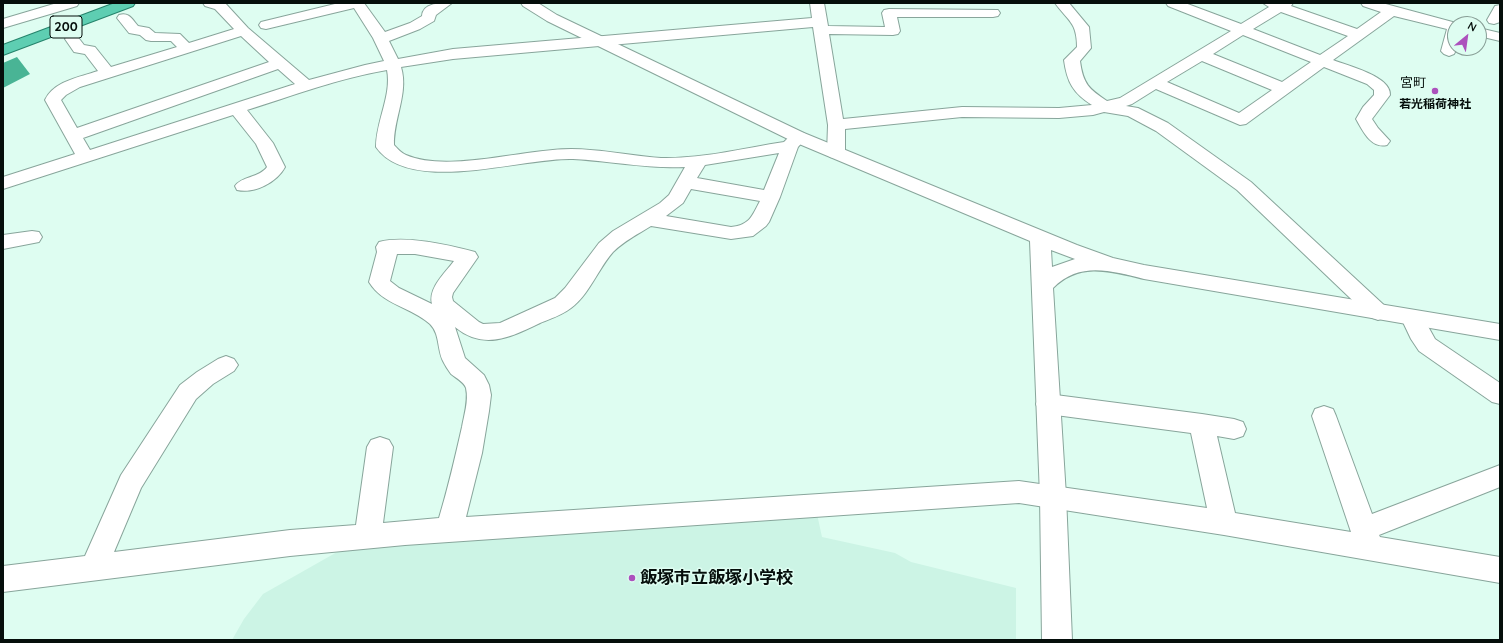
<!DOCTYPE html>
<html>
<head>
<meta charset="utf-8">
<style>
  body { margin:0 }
  #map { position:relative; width:1503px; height:643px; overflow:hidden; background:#defdf1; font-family:Quicksand,sans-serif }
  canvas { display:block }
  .frame { position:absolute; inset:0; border:4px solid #050e0b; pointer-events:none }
  .north { position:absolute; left:1447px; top:16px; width:40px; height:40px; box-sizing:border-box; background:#defdf1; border:1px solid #879d95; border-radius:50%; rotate:29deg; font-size:11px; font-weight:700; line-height:16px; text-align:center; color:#050e0b }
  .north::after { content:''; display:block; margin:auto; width:14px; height:18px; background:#ac51bd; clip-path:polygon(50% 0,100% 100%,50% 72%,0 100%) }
</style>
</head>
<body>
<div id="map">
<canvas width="1503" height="643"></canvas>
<div class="frame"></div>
<div class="north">N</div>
</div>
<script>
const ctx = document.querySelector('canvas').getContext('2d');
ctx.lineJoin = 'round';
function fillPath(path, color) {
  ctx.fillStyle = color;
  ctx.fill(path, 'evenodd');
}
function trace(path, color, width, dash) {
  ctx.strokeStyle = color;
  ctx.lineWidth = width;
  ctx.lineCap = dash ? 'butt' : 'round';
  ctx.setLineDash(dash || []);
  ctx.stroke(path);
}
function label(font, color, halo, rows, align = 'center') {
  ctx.font = font + ' Quicksand,"Noto Sans JP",sans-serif';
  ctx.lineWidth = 3;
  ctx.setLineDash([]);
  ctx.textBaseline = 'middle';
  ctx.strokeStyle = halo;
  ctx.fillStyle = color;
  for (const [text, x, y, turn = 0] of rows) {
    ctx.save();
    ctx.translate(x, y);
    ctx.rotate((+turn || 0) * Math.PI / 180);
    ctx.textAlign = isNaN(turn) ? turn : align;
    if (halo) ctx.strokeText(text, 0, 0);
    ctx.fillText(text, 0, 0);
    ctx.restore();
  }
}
const built = new Path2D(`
  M817,514L822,537L895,553L911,562L1016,588V640H232L244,619L263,594L353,543Z`);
const water = new Path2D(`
  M17,57L30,74L3,88V63Z`);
const minor = new Path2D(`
  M57,3H79L77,6L3,28V19Z
  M203,3H225L248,28L309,80L365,65L384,61L373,38L354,8L266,29L261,28L259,25L261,22L339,3H364L385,32L410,23L422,16C423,2 442,3 452,3L436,15L434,21L420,29L389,41L398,59L453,49L812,18L810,3H824L828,26L885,27L882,13L884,10L889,9L998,10L1000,13L998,16L993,17H897L900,31L898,34L893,35L829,34L843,119L962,107L1059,108L1092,105C1073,93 1067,82 1064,60L1077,47C1077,22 1068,21 1055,3H1069L1089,27L1091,48L1080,61C1083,84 1089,89 1107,101L1120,98L1231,31L1168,6L1166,3H1185L1241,24L1269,7L1263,3H1293L1291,6L1357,29L1381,12L1363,6L1361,3H1382L1460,24H1455V48H1457L1454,54L1449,56L1444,54L1441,51L1447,29L1394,16L1333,60C1348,66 1391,76 1390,95L1372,119L1378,128L1390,141L1387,145C1371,149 1363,131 1356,119L1363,107L1374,95V90L1367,84L1324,67L1246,124L1240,125L1156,89L1132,104L1126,106L1138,108L1168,123L1251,182L1386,307L1389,312L1386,317L1378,320L1370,317L1237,190L1156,131L1128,116L1104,112L1093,115L1059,118L962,117L845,129V153L842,157L836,158L830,157L827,153L828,125L813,27L453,59L401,67C409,93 393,119 394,145C397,148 401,153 406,155C447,173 524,149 571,149C601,149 631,156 661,158C702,159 744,148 784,142C791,135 794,131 804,133L807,137L798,147L780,197L769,222L766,226L753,236L731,239L651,226C638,234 624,241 613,252C598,269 589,295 571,308C562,315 550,319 540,323C511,337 484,351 455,327L465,358L484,375L489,385L491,395L489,411L482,453L466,517L1019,481L1207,508L1191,433L1048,414L1039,411L1036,404L1039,397L1048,394L1202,414L1234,419L1243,422L1246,429L1243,436L1234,439L1217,436L1235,513L1351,532L1312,416L1315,409L1324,406L1333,409L1336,416L1372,514L1500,465V487L1379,535L1380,537L1500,557V583L1224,535L1019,503L405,545L290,556L3,592V566L85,556L121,475L180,385L197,372L218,359L226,356L234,359L238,365L234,371L213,384L196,399L141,488L114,552L290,530L356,525L367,447L371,440L380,437L389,440L393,447L383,523L439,518C448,488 455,458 462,427C464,415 469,401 466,388C464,382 456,378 451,374C448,370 445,365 443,361C437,349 440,334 430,324C411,307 383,305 369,282L377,252L376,247L379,242C406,235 448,245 475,252L478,257L453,293L452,297L453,301L479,322L483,324L500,323L555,298L565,288L599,243L613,231L660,203L669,195L685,167C648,169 611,161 573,159C523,157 410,196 376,147C376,121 392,95 387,70C339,78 292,96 247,110L273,143L285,167C277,182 255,194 237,190L235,186C242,176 259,178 267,167L256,144L233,115L3,189V177L75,154L45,100C54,81 80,77 98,71L85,54L74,52L65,39L67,36L72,35L77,36L84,45L95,47L111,67L177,47L171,41H151L146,40L140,35L129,33L117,18L119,15C129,12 132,19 138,26L149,28L155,33L180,34L189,43L234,29L215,9L205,6ZM1281,12L1348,36L1320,55L1253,29ZM1243,35L1311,62L1282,82L1213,54ZM241,36L269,62L77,128L61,100L66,95L80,87ZM1202,61L1272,90L1239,113L1167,82ZM278,69L295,84L90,150L83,138ZM779,153L764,190L697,178L705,165ZM691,189L760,201C752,216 750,225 731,227L666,216L683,203ZM397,254H415L454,261C445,273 428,288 432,304L399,288L390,281Z
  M1500,5V22L1494,24L1489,23L1487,20L1495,6Z
  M1479,28L1500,33V41L1479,36Z
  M32,231L39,232L42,237L39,242L3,249V235Z
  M1412,310L1420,312L1435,339L1500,383V404L1492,402L1419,351L1411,339L1401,318L1404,312Z`);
const tertiary = new Path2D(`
  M521,3H538L557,15L804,133L1077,245L1113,258L1144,265L1500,324V340L1144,279C1111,271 1080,261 1053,288L1066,496L1072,640H1042L1040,496L1030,241L792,141L547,21L523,6ZM1051,250L1075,259L1052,267Z`);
const trunk = new Path2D(`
  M115,3H135L133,6L3,55V45Z`);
const markers = [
  [1435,91,4,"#ac51bd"],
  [632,578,4,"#ac51bd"]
];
const farPoinames = [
  ["若光稲荷神社",1435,104]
];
const shields = [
  [66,27,32]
];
const shieldNames = [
  ["200",66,27]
];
const farQuarternames = [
  ["宮町",1413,83]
];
const nearPoinames = [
  ["飯塚市立飯塚小学校",640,578]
];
fillPath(built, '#ccf4e5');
fillPath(water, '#49b495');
trace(minor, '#88a59b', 2);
trace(tertiary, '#88a59b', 2);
trace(trunk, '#25836b', 2);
fillPath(minor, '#fff');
fillPath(tertiary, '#fff');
fillPath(trunk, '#5eceb2');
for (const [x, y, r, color] of markers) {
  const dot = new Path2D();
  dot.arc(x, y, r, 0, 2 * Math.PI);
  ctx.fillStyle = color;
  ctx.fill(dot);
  trace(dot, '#defdf1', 1.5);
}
label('bold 12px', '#050e0b', '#defdf1', farPoinames);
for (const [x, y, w] of shields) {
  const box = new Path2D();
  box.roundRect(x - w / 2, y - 11, w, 22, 3);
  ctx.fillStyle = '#defdf1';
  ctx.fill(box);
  trace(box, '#050e0b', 1);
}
label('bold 13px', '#050e0b', null, shieldNames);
label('13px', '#050e0b', '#defdf1', farQuarternames);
label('bold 17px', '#050e0b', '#defdf1', nearPoinames, 'left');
</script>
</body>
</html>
